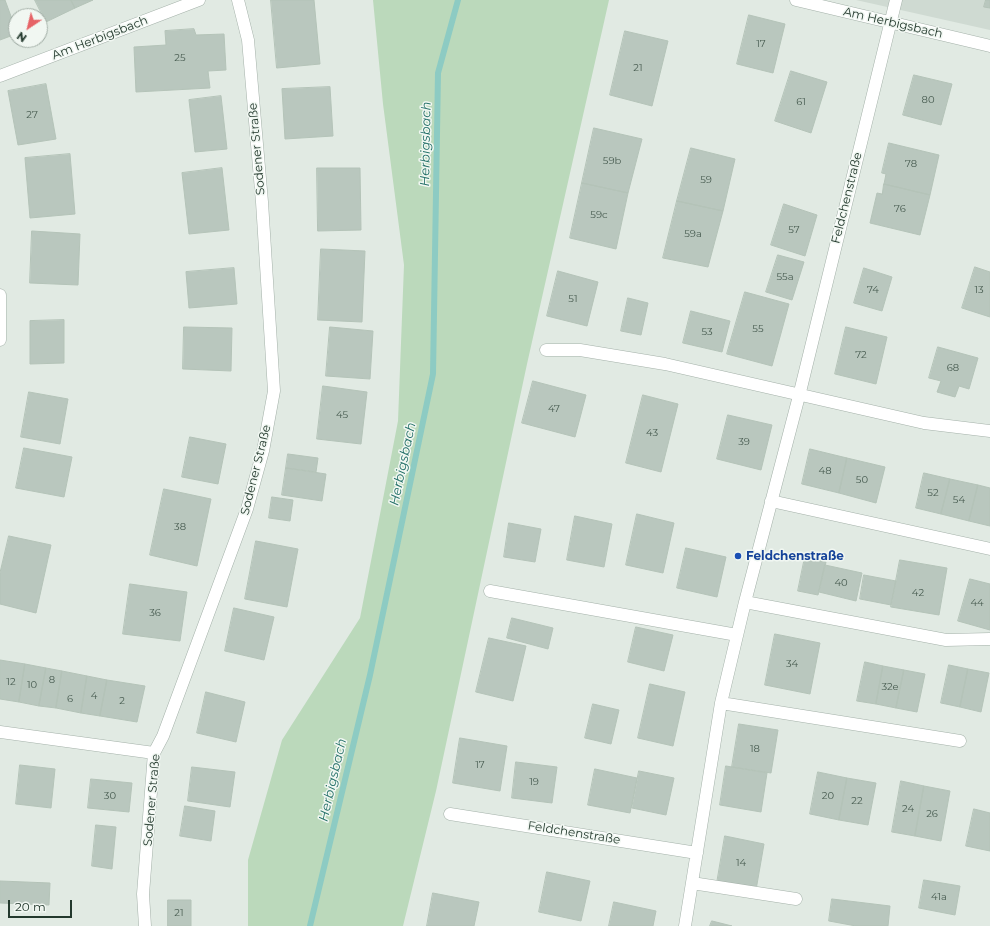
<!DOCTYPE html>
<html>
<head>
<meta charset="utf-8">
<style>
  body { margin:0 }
  #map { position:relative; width:990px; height:926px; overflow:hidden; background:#e1eae3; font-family:Montserrat,sans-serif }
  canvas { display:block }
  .north { position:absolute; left:8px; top:8px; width:40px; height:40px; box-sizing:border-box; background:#f1f7f2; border:1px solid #9faba3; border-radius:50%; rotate:215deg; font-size:11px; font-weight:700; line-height:16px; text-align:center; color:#23392d }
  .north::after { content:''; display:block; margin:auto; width:14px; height:18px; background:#e66367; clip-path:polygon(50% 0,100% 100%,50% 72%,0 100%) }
  .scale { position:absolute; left:8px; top:900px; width:64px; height:18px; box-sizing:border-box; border:2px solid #23392d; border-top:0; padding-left:5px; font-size:12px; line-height:14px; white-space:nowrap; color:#23392d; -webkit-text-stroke:3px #f1f7f2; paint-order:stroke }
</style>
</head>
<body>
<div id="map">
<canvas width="990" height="926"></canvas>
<div class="north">N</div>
<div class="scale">20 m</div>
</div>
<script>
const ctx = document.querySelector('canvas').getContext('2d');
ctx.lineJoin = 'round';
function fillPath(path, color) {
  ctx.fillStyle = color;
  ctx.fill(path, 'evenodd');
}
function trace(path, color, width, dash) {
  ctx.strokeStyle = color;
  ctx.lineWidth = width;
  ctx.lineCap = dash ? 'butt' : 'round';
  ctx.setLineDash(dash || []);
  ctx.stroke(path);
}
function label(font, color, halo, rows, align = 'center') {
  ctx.font = font + ' Montserrat,sans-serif';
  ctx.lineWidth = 3;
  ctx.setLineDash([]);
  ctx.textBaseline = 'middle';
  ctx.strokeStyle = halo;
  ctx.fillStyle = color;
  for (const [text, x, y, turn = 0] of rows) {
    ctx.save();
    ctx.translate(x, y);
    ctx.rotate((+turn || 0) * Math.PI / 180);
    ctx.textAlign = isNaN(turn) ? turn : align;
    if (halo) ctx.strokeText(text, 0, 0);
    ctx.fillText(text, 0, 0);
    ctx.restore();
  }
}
const built = new Path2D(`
  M856,0H990V30Z`);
const green = new Path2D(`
  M373,0H609L527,364L436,791L403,926H248V860L282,740L360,618L398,421L404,265L383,104Z`);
const stream = new Path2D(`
  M310,926L370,675L433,374L438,73L458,0`);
const building = new Path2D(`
  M0,0H5L16,30V34L0,40Z
  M35,0H71L75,8L46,22Z
  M71,0H93L75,8Z
  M271,0H314L320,64L277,68Z
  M986,0H990V8L984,7Z
  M749,15L785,24L773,73L737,64Z
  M194,29L196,35L224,34L226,70L208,71L210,88L136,92L134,47L166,45L165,31Z
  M625,31L668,41L652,106L610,95Z
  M791,71L827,82L811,133L775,121Z
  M914,75L952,84L941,125L903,115Z
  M46,84L56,139L18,145L8,91Z
  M330,87L333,136L285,139L282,89Z
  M221,96L227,149L195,152L189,100Z
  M594,128L642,139L628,193L582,183Z
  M889,143L939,155L930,195L884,184L886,174L882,173Z
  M691,148L735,159L723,211L677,201Z
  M70,154L75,214L30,218L25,158Z
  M222,168L229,230L189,234L182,173Z
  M317,168H360L361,230L318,231Z
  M582,183L628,193L616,249L570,238Z
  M884,184L930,195L920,235L870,223L877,193L882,194Z
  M677,201L723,211L708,267L663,258Z
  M784,204L817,215L805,256L771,245Z
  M32,231L80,234L78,285L30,283Z
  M321,249L365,251L362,322L318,320Z
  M778,255L804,262L792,300L766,292Z
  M975,267L990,272V317L962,308Z
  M234,268L237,304L189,308L186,272Z
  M864,268L892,277L882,311L854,303Z
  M558,271L598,282L587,326L547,316Z
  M745,292L789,304L772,366L727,354Z
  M628,298L648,303L641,335L621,331Z
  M691,311L730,321L722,352L683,343Z
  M64,320V363L30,364V321Z
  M184,327L232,328L231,371L183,369Z
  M330,327L373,331L370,379L326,376Z
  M846,327L887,337L876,384L835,374Z
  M938,347L978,358L969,389L959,386L955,397L937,392L941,381L929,378Z
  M533,381L586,395L575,437L522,423Z
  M323,386L367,392L361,444L317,439Z
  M29,392L68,399L60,444L21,437Z
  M643,395L678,404L661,472L626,463Z
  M728,415L772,425L761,470L717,459Z
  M190,437L226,444L218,484L182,477Z
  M24,448L72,457L64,497L16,488Z
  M810,449L847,458L839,493L802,484Z
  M288,454L318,458L316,472L286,468Z
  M847,458L885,467L876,503L839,493Z
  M286,468L326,474L322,501L282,495Z
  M924,473L950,479L941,514L916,508Z
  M950,479L978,485L969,521L941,514Z
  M978,485L990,488V526L969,521Z
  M164,489L211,499L197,566L150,555Z
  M272,497L293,500L290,521L269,518Z
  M637,514L674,523L663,573L626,565Z
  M575,516L612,524L604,567L567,560Z
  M509,523L541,529L535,562L504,557Z
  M9,536L51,545L36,613L0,604V573Z
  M256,541L298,549L287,607L245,599Z
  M686,548L726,557L717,597L677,588Z
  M805,557L826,562L818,595L798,591Z
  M900,560L947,568L939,615L891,607Z
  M825,565L862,573L856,601L819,592Z
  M864,575L896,581L891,605L860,599Z
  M970,579L990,584V630L958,621Z
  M130,584L187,592L180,641L123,634Z
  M234,608L274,617L264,660L225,651Z
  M512,618L553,628L548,649L507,638Z
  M636,627L673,635L664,671L628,662Z
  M775,634L820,643L810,694L765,685Z
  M489,638L526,646L513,701L476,692Z
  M0,660L25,664L19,702L0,699Z
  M865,662L883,666L876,704L857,701Z
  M25,664L46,668L39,706L19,702Z
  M949,665L968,669L960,707L941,703Z
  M883,666L904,670L896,708L876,704Z
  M46,668L62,671L56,708L39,706Z
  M968,669L989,673L981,712L960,707Z
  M904,670L925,674L917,712L896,708Z
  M62,671L87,676L81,713L56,708Z
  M87,676L107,680L100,716L81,713Z
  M107,680L145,686L137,722L100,716Z
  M650,684L685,692L673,746L638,738Z
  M206,692L245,702L236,742L197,733Z
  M593,704L619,710L611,744L585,738Z
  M739,724L778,730L771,773L732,767Z
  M460,738L507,746L500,791L453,783Z
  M516,762L557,767L552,803L512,798Z
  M20,765L55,769L51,808L16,804Z
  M726,766L767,773L761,812L720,805Z
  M192,767L235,772L230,807L188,801Z
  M595,769L637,778L630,813L588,805Z
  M639,771L674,778L666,815L632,808Z
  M818,772L847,778L839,820L810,814Z
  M847,778L876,783L868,825L839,820Z
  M91,779L132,783L129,812L88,808Z
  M901,781L924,786L915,836L892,832Z
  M924,786L950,791L941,841L915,836Z
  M185,806L215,811L211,841L180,836Z
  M974,809L990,813V851L966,846Z
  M96,825L116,827L112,869L92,866Z
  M725,836L764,844L756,890L717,883Z
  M547,872L590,881L581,921L539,912Z
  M924,880L960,886L955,915L919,908Z
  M0,881L50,883L49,905L0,903Z
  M433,893L479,902L474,926H427Z
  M832,899L890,906L888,926H856L829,921Z
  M168,900H191V926H168Z
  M614,902L656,911L653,926H609Z
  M712,921L732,926H710Z`);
const minor = new Path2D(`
  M796,0L990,46
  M0,76L199,0
  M0,295V340
  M546,350H580L665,364L924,423L990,431
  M771,501L990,549
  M490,591L737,635
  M745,602L946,640L990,639
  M721,703L960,741
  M0,732L154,753
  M450,814L697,853
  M692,883L796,899
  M145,926L143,894L154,753L163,736L247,509L263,451L274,391L262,202L248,40L238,0
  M685,926L721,703L745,602L799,396L896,0`);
const markers = [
  [738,556,4,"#1a4fb4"]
];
const numberNames = [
  ["17",761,44],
  ["25",180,58],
  ["21",638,68],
  ["80",928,100],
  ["61",801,102],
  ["27",32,115],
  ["59b",612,161],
  ["78",911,164],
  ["59",706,180],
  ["76",900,209],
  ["59c",599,215],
  ["57",794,230],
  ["59a",693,234],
  ["55a",785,277],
  ["74",873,290],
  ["13",979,290],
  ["51",573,299],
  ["55",758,329],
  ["53",707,332],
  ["72",861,355],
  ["68",953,368],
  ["47",554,409],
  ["45",342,415],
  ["43",652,433],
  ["39",744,442],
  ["48",825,471],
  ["50",862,480],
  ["52",933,493],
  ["54",959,500],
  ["38",180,527],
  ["40",841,583],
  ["42",918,593],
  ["44",977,603],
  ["36",155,613],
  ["34",792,664],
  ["8",52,680],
  ["12",11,682],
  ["10",32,685],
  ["32e",890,687],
  ["4",94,696],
  ["6",70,699],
  ["2",122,701],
  ["18",755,749],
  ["17",480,765],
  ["19",534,782],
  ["30",110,796],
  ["20",828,796],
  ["22",857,801],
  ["24",908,809],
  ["26",932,814],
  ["14",741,863],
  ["41a",939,897],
  ["21",179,913]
];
const streetNames = [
  ["Am Herbigsbach",893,23,13],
  ["Am Herbigsbach",100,38,-21],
  ["Sodener Straße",257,149,-95],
  ["Feldchenstraße",847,198,-76],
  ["Sodener Straße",256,470,-76],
  ["Sodener Straße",152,800,-85],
  ["Feldchenstraße",574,833,9]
];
const transitNames = [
  ["Feldchenstraße",746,556]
];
const waterNames = [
  ["Herbigsbach",426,144,-89],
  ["Herbigsbach",403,464,-78],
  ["Herbigsbach",333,780,-77]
];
fillPath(built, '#cfdad2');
fillPath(green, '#bbd9bb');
trace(stream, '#8dcbc3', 6);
fillPath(building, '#b9c7be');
trace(building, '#b4c3b8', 1);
trace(minor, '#a4b1a9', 13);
trace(minor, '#fff', 12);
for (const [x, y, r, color] of markers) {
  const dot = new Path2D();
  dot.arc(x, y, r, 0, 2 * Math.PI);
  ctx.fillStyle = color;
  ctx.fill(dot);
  trace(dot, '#f1f7f2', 1.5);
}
label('10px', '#485c51', null, numberNames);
label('12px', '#23392d', '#f1f7f2', streetNames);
label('bold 12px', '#164399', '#f1f7f2', transitNames, 'left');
label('italic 13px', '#226f67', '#f1f7f2', waterNames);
</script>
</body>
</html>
